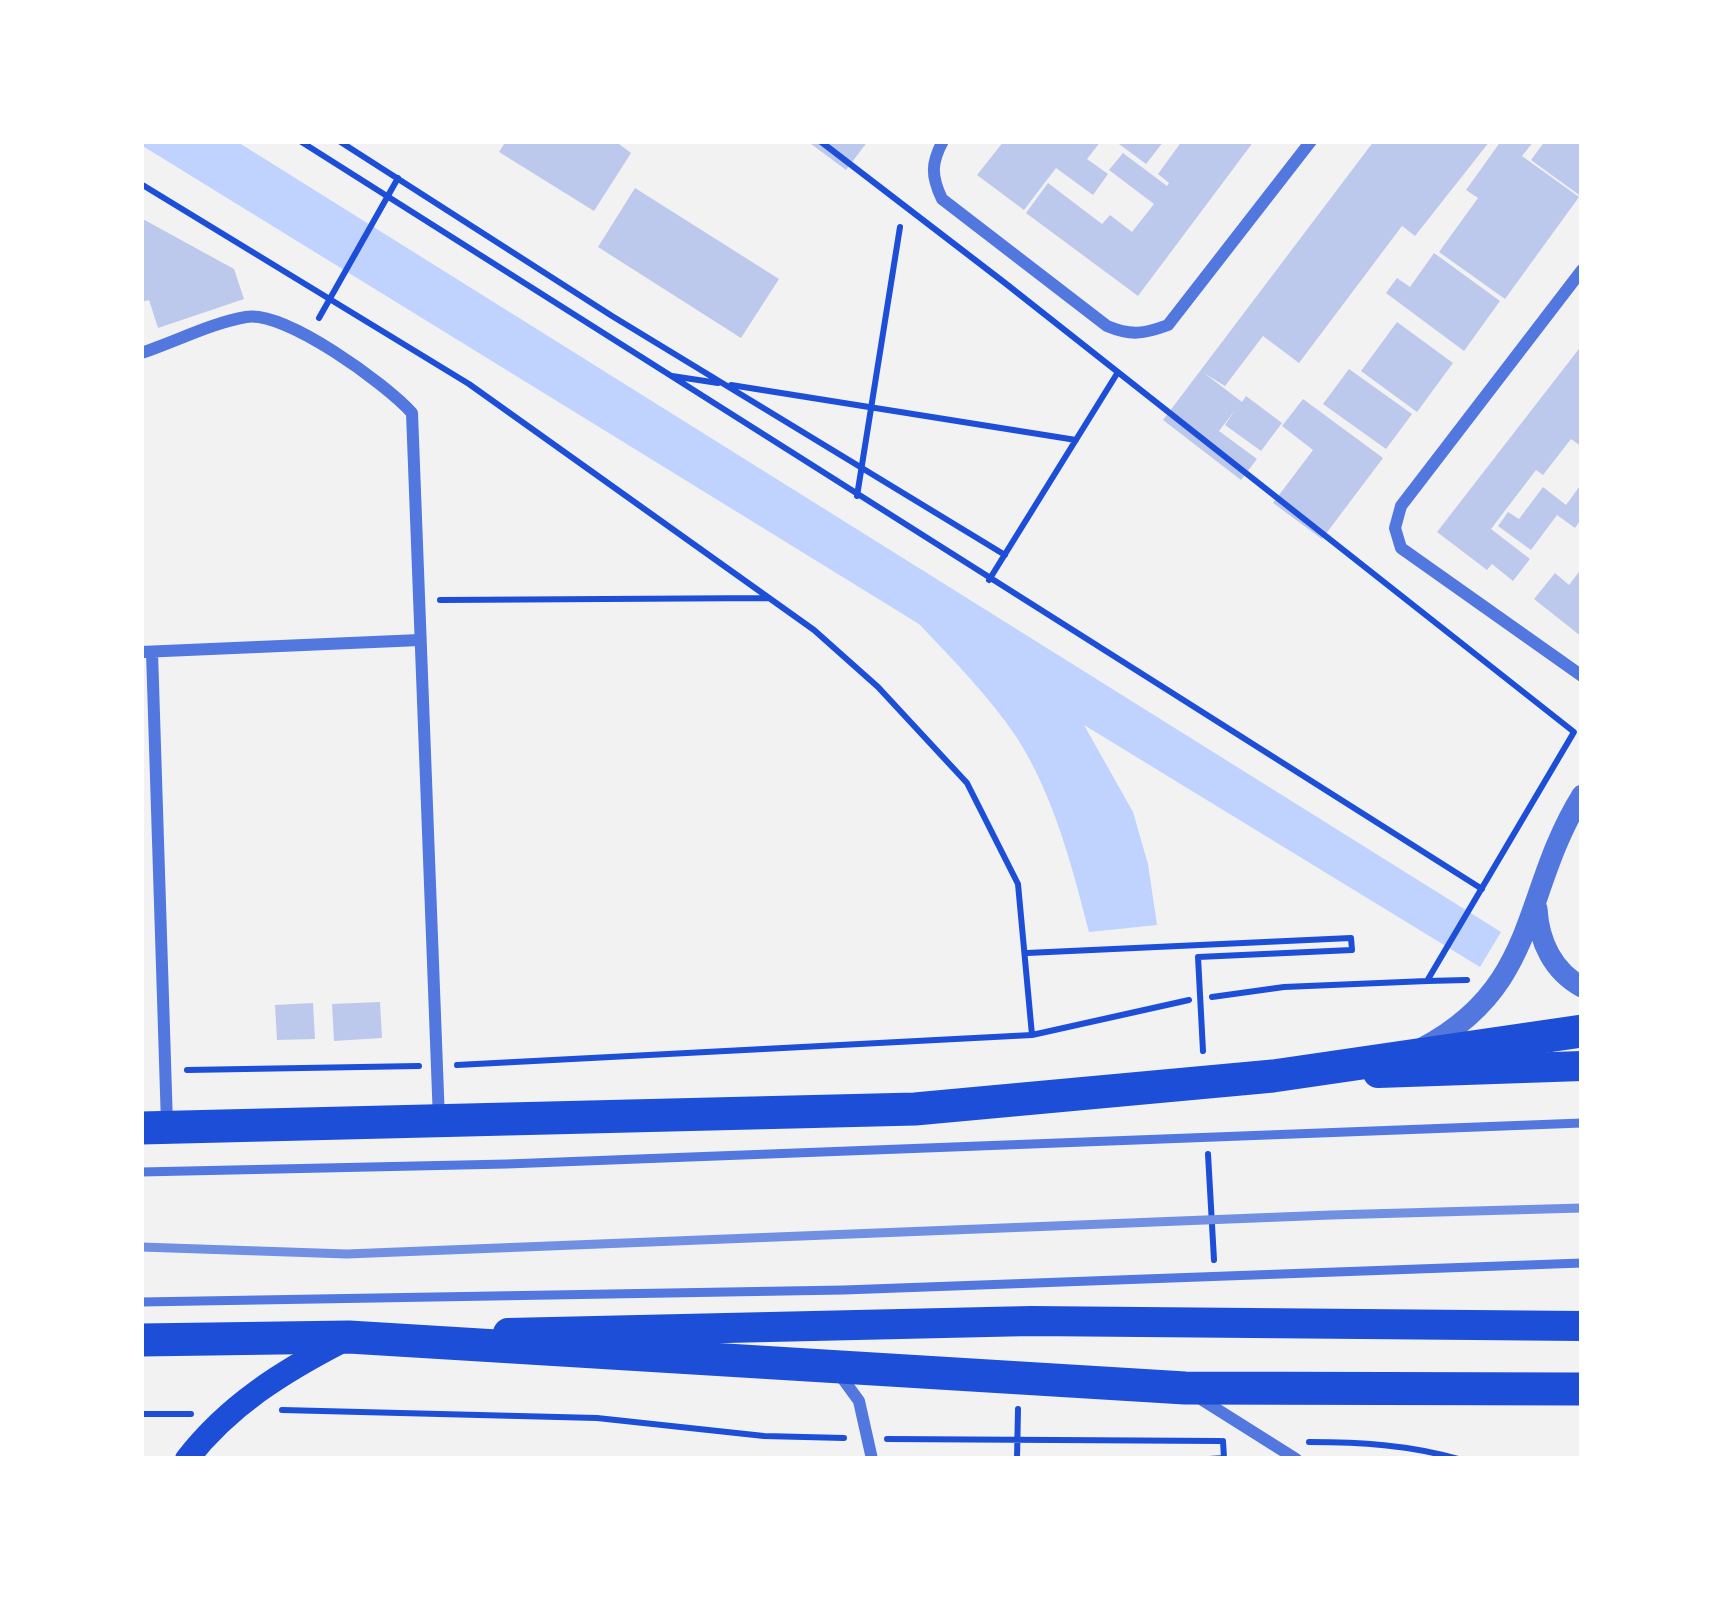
<!DOCTYPE html>
<html>
<head>
<meta charset="utf-8">
<style>
  body { margin:0 }
  #map { position:relative; width:1723px; height:1600px; overflow:hidden; background:#f2f2f2; font-family:Lora,serif }
  canvas { display:block }
  .frame { position:absolute; inset:0; border:144px solid #fff; pointer-events:none }
</style>
</head>
<body>
<div id="map">
<canvas width="1723" height="1600"></canvas>
<div class="frame"></div>
</div>
<script>
const ctx = document.querySelector('canvas').getContext('2d');
ctx.lineJoin = 'round';
function fillPath(path, color) {
  ctx.fillStyle = color;
  ctx.fill(path, 'evenodd');
}
function trace(path, color, width, dash) {
  ctx.strokeStyle = color;
  ctx.lineWidth = width;
  ctx.lineCap = dash ? 'butt' : 'round';
  ctx.setLineDash(dash || []);
  ctx.stroke(path);
}
const water = new Path2D(`
  M141,141H236L1501,932L1480,967L1084,725L1133,812L1148,864L1157,925L1089,932C1072,866 1054,796 1017,738C990,697 953,660 919,624L141,145Z`);
const building = new Path2D(`
  M506,141H615L631,153L594,211L499,152Z
  M807,141H868L846,170Z
  M1004,141H1101L1087,159L1108,174L1093,195L1056,168L1024,210L977,175Z
  M1115,141H1164L1146,164Z
  M1182,141H1254L1138,296L1026,213L1048,183L1102,224L1110,215L1132,232L1154,204L1109,170L1123,153L1167,186L1169,183L1158,174Z
  M1374,141H1490L1415,236L1402,226L1299,363L1263,336L1225,386L1204,373L1242,402L1246,396L1282,423L1261,451L1225,425L1235,410L1219,431L1257,459L1241,480L1163,420Z
  M1501,141H1534L1522,156L1579,197L1505,299L1439,252L1478,198L1466,190Z
  M1545,141H1582V197L1531,160Z
  M635,188L779,279L741,338L598,247Z
  M141,218L234,269L244,299L158,328L149,300L141,302Z
  M1434,253L1500,301L1464,351L1386,293L1397,278L1410,287Z
  M1397,322L1453,363L1417,412L1361,371Z
  M1582,345V447L1571,439L1543,475L1536,470L1491,529L1530,559L1513,581L1492,564L1487,570L1437,532Z
  M1349,369L1412,414L1386,449L1323,404Z
  M1303,399L1383,458L1322,539L1273,503L1313,450L1282,426Z
  M1543,487L1566,505L1579,487L1582,489V518L1575,528L1557,515L1531,550L1498,526L1508,512L1519,519Z
  M1582,568V637L1534,599L1555,573L1569,585Z
  M380,1002L382,1038L334,1041L332,1004Z
  M313,1003L315,1039L277,1040L275,1005Z`);
const path = new Path2D(`
  M300,141L1482,889
  M339,141L612,316L1005,555
  M820,141L1005,283L1574,732L1427,981L1467,980
  M141,184L469,384L814,630L878,687L967,783L1018,884L1032,1035
  M319,318L398,178
  M672,376L718,383
  M731,385L1076,440
  M857,496L900,227
  M989,580L1118,372
  M440,600L769,598
  M1027,953L1351,938L1352,950L1198,957L1203,1051
  M1212,997L1284,987L1427,981
  M457,1065L1032,1035L1189,1000
  M187,1070L419,1066
  M1208,1154L1214,1260
  M282,1410L597,1418L764,1436L844,1438
  M141,1414H191
  M887,1439L1220,1441
  M1309,1442C1360,1442 1409,1445 1458,1459
  M1017,1459L1018,1409
  M1209,1459L1224,1458L1223,1441`);
const service = new Path2D(`
  M141,1172L507,1164L1582,1123
  M141,1302L844,1290L1582,1263`);
const minor = new Path2D(`
  M943,141C931,163 931,176 942,199L1107,326C1131,336 1144,334 1168,325L1311,141
  M1582,270L1401,506L1395,528L1401,548L1582,676
  M141,353C175,342 211,323 246,317C285,310 386,384 412,413L439,1120
  M141,652L420,640
  M152,652L167,1124
  M840,1375L859,1401L872,1459
  M1196,1396L1296,1459`);
const tertiary = new Path2D(`
  M1537,909C1539,942 1553,971 1582,987
  M1422,1048C1540,986 1521,893 1582,795`);
const secondary = new Path2D(`
  M187,1459C229,1405 282,1372 342,1341`);
const primary = new Path2D(`
  M1378,1073L1582,1066
  M508,1333L1031,1321L1582,1326`);
const trunk = new Path2D(`
  M141,1128L915,1109L1273,1076L1582,1031
  M141,1340L349,1337L1185,1388L1582,1389`);
const rail = new Path2D(`
  M141,1247L347,1254L1331,1215L1582,1208`);
fillPath(water, '#bfd3fe');
fillPath(building, '#bdc9ec');
trace(path, '#1d4ed8', 6);
trace(service, '#5277de', 9);
trace(minor, '#5277de', 12);
trace(tertiary, '#5277de', 21);
trace(secondary, '#1d4ed8', 24);
trace(primary, '#1d4ed8', 30);
trace(trunk, '#1d4ed8', 33);
trace(rail, '#7290e2', 9);
</script>
</body>
</html>
